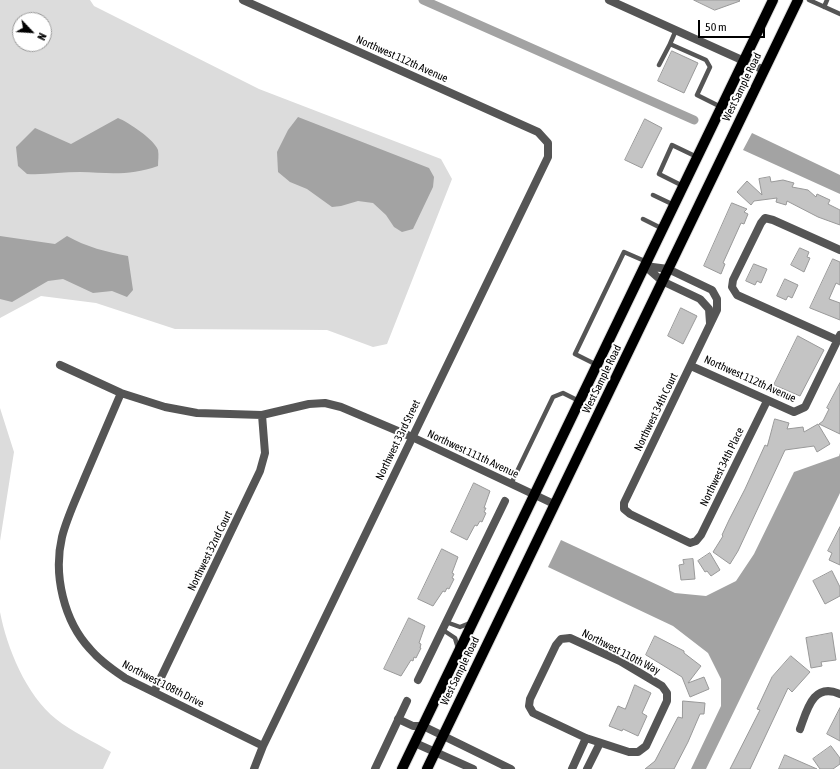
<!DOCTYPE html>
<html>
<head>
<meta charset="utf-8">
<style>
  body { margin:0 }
  #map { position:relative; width:840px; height:769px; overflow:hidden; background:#fff; font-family:"Asap Condensed",sans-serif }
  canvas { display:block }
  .north { position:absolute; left:12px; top:12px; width:40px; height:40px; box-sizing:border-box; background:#fff; border:1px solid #999; border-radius:50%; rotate:115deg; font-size:11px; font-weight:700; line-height:16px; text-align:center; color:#000 }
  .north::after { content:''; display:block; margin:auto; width:14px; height:18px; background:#000; clip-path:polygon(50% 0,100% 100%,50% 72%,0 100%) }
  .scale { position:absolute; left:698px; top:20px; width:67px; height:18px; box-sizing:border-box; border:2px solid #000; border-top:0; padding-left:5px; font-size:12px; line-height:14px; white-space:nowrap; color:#000; -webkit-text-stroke:3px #fff; paint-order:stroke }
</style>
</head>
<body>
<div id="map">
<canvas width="840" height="769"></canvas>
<div class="north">N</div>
<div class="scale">50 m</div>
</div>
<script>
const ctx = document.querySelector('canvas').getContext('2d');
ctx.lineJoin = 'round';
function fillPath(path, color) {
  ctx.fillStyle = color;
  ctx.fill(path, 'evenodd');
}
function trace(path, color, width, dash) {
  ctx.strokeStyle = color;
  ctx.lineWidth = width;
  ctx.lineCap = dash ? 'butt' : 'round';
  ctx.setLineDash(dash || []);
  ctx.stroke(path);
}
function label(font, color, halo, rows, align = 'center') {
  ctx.font = font + ' "Asap Condensed",sans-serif';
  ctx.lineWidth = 4;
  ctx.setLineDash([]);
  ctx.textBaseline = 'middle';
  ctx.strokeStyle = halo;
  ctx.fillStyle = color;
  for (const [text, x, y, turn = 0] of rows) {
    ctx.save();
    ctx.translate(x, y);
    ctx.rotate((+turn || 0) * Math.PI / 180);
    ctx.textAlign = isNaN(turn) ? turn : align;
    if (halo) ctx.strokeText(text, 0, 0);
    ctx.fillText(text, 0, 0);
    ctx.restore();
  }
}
const green = new Path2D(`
  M0,0H90L94,6L259,89L441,159L452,179L387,344L373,347L327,330L175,329L96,303L41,296L0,318ZM20,20H44V44H20Z
  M0,408L14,452L0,541Z
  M0,612C7,648 26,695 56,719C72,732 93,741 111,752L103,769H0Z`);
const water = new Path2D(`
  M298,117L429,168L434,177L433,187L413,229L402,232L394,227L386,215L373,203L358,201L341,206L332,207L307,189L290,182L278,172L277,152L288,130Z
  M118,118C128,122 155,140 158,150C159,155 158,161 158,166C130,176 109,173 80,172C62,172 45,175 27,174L18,166L16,147L35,128L71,144Z
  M752,133L840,175V194L743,150Z
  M0,236L55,244L67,236C86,247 107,252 128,256L133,290L127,297L112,291L93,293L63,279L48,281L12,302L0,299Z
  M840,453V493L706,769H691L721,706V679L708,653L673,626L548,567L561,540L675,593L706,596L736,581L754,554L794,472L839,456Z`);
const canal = new Path2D(`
  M423,0L694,120`);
const building = new Path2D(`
  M694,0H739L740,1L715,10Z
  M672,51L698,63L684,93L658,81Z
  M645,119L662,128L642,168L625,160Z
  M770,177L771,182L783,180L794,183L792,187L808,190L816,197L817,194L830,200L828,204L840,210V225L818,217L787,201L786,205L776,202L777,198L754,201L751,205L737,192L747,181L762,195L759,179Z
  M732,203L747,209L744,212L748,214L744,224L741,223L723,263L725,264L721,274L704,266Z
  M800,248L809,252L807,257L810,258L804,272L791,265Z
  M833,259L840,262V285L836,283L829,299L840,303V320L810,308Z
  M754,264L767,269L761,283L757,281L755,285L746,281Z
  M785,279L798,285L792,298L788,296L786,300L777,296Z
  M681,308L697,316L683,344L668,336Z
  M798,336L824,350L800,396L774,385Z
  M840,383V434L819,424L823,421L829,409L827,408Z
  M775,419L789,423L787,429L803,427L804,432L818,424L830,444L817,452L814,446L785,450L738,551L730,564L713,552L723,536L722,535L729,520L745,489L765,445L767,446Z
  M474,483L490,491L484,508H486L484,512L486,513L482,522L480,521L477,526L475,525L467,540L451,532Z
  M840,527V565L829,560L832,553L828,551Z
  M442,549L458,557L452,573L454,574L452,578L454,579L449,589L447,588L445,592L443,591L433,606L418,599Z
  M710,553L720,570L711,576L707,571L705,572L698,561Z
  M693,559L695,579L681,580L679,565L684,564L683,560Z
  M832,571L840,587V596L825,604L813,581Z
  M409,618L425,626L419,643L421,644L420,648H421L416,658L414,657L413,661L411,660L401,676L384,669Z
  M832,633L836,660L821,662L822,666L811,668L806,638Z
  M655,636L684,651V653L701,666L688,683L704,677L709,689L690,697L682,677L646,655Z
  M791,656L810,672L792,692L788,688L750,769H730L760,710L757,709L772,677Z
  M635,685L651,693L642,713L647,716L638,736L623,729L622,731L609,726L618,706L625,709Z
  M683,701L705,703L704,714H700L688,742L674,769H645L655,761L678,717L682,718Z
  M840,708V741L827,734Z
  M831,746L840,758V764L833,769H820L813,759Z
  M785,755L817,769H779Z`);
const service = new Path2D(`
  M809,0L840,14
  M824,7L827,0
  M670,44L676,30
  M659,65L670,44L706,60L710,67L697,95L721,107
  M683,186L659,174L672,145L697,157
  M653,195L674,205
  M643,219L663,229
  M597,365L575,354L624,252L647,262
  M511,484L553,397L563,393L579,401
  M446,622L460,627L470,623
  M443,630L455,638L458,648`);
const minor = new Path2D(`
  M243,0L538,132L548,143V157L263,746
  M609,0L764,70
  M645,266L668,269L712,290L717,299V310L624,503V509L630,514L690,543L696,541L701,535L767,401
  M645,266L662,281L700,299L709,309L710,323
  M837,340L737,295L732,287L733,280L761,223L765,218L773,220L840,250
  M60,365L121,393L165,407L197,413L262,415L309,404L325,403L341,407L412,437L554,504
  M691,366L794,412L805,407L840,335
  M121,393C109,421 97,449 85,477C77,497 67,517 62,537C53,575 64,621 90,649C100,661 112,669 125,678L263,746L254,769
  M570,638L620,661L662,686L667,693V701L646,746L638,752H629L586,738L533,713L529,706L530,699L556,645L561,639Z
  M418,680L505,501
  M154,692L260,471L265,453L262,415
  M398,719L413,726H423
  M800,729C807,710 813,682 840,694
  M375,769L407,701
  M572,769L586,738
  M587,769L600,743`);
const tertiary = new Path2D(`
  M423,726L511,769
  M415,743L473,769`);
const primary = new Path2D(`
  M402,769L773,0
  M427,769L798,0`);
const streetNames = [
  ["Northwest 112th Avenue",402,59,24],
  ["West Sample Road",742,87,-64],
  ["West Sample Road",602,379,-64],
  ["Northwest 112th Avenue",750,379,24],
  ["Northwest 34th Court",656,412,-64],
  ["Northwest 33rd Street",398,440,-64],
  ["Northwest 111th Avenue",473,454,25],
  ["Northwest 34th Place",722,467,-64],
  ["Northwest 32nd Court",210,551,-64],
  ["Northwest 110th Way",621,652,27],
  ["West Sample Road",460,671,-64],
  ["Northwest 108th Drive",163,684,27]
];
fillPath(green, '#dcdcdc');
fillPath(water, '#a3a3a3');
trace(canal, '#a3a3a3', 9);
fillPath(building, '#c4c4c4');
trace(building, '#999', 1);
trace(primary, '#dbdbdb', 12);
trace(service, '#555', 4.5);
trace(minor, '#555', 8);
trace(tertiary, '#555', 8);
trace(primary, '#000', 10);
label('11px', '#000', '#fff', streetNames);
</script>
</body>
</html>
